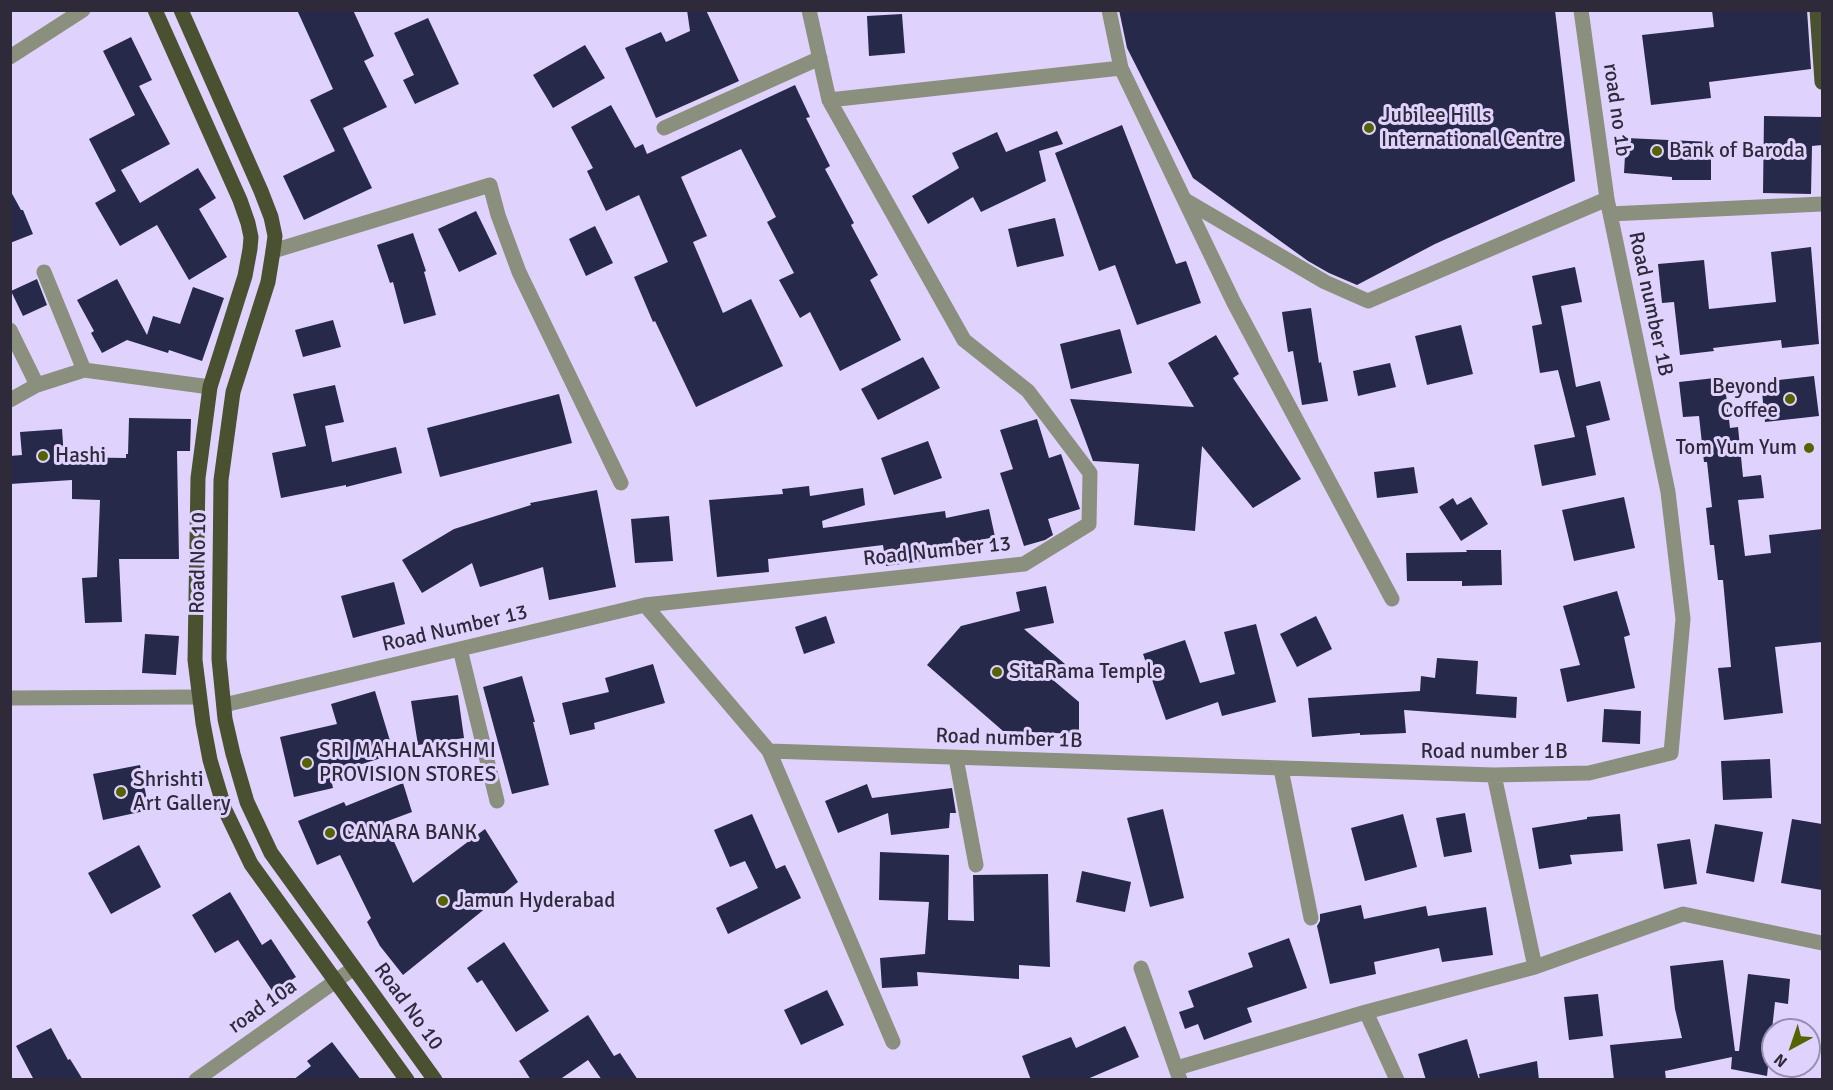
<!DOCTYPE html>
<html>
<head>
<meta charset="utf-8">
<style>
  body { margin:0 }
  #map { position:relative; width:1833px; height:1090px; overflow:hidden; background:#dfd3fe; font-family:Signika,sans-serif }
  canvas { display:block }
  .frame { position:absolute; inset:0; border:12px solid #2e2a3a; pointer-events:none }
  .north { position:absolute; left:1761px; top:1018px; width:60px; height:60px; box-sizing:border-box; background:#dfd3fe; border:2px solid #988fb0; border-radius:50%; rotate:220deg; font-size:16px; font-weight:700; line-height:24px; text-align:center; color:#2e2a3a }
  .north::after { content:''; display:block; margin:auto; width:21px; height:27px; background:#566304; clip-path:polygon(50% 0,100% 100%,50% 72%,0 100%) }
</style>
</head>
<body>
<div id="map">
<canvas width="1833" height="1090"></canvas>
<div class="frame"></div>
<div class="north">N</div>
</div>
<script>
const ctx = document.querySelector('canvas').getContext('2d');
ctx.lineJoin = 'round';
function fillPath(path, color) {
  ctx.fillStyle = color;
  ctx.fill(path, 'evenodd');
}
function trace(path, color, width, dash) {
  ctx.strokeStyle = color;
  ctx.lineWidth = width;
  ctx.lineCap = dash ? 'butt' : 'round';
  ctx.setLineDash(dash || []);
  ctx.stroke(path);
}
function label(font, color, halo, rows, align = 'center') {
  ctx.font = font + ' Signika,sans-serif';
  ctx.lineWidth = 6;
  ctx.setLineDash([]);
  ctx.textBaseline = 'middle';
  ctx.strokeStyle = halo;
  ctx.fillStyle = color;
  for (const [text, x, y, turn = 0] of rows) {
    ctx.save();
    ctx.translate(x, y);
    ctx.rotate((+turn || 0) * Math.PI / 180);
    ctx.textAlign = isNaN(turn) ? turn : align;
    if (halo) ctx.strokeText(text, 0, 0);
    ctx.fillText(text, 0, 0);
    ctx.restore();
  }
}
const building = new Path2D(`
  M297,10H353L374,56L364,61L387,107L343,128L372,188L304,220L283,176L335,151L310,100L333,89Z
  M687,10H706L739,81L656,118L625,48L661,32L666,42L690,31Z
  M1119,10H1555L1575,181L1435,244L1357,285L1329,273L1308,261L1193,178L1127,48Z
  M1712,10H1807L1811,69L1709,82L1711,98L1651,105L1642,35L1714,27Z
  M902,14L905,53L869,56L867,16Z
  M428,18L459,84L415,104L403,80L414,75L394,33Z
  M131,37L152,80L139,86L170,144L121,170L140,203L198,168L216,198L199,209L227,257L189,280L157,225L120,246L95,203L116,191L89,139L135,115L103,51Z
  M585,45L605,78L553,108L533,75Z
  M795,85L810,117L806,118L830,166L825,169L854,223L851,225L878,275L870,280L901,340L840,371L810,312L800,318L779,280L794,273L767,222L776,217L741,149L681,177L707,236L693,242L723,313L751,299L783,366L696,407L655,321L653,322L634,277L668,262L639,195L606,211L587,171L593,168L571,127L611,105L635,148L643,144L647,154Z
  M1764,116L1822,117V145L1812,146L1811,194L1763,193Z
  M1122,125L1176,264L1186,261L1201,303L1137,325L1115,265L1099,271L1055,153Z
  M1057,131L1063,144L1039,151L1046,181L981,212L973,197L928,224L912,196L959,168L952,153L997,132L1006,152Z
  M1626,138L1711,142V180H1672V177L1624,173Z
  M10,190L21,210H23L33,234L10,243Z
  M476,211L497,254L459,272L438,229Z
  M1055,218L1064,256L1017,267L1008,229Z
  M595,226L613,263L586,276L569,239Z
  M413,233L426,271L424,272L436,315L404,324L393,282L390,283L377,245Z
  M1811,247L1819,344L1782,348L1781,340L1713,348L1714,351L1680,355L1674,302L1662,303L1658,264L1704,260L1709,309L1776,302L1771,252Z
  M1575,267L1582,302L1561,306L1576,387L1600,381L1610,420L1586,426L1596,475L1542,486L1534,445L1575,437L1558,370L1540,373L1532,326L1542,324L1532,276Z
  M37,279L47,305L23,316L11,291Z
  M117,279L147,335L153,316L180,324L193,287L224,298L202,361L169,350L168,353L127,340L102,353L91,333L94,331L77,300Z
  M1311,308L1319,363L1321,362L1328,401L1302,405L1293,351L1288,352L1282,312Z
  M333,320L341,347L303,357L295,330Z
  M1461,325L1473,374L1427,385L1415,336Z
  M1120,329L1132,373L1071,389L1060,344Z
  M1216,335L1239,374L1233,378L1301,479L1253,508L1202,446L1195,531L1134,525L1139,464L1093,461L1070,399L1194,407L1168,363Z
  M923,357L940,388L878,420L861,389Z
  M1390,363L1396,387L1358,396L1353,371Z
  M1814,376L1819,416L1765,422L1761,382Z
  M1724,377L1730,428L1738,427L1743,477L1761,475L1764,498L1738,500L1745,556L1771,553L1769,535L1822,529V642L1775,647L1783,713L1724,720L1718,668L1731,667L1723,580H1718L1714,545H1710L1706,508L1712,507L1707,462H1704L1699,416L1683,417L1679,382Z
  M335,385L344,422L325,426L332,462L396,447L402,473L346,487V485L281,498L272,453L306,446L293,394Z
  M559,394L572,443L440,477L427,428Z
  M129,418L191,419L190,451H177L179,559H119L122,622L85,623L82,578L97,577L100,500L72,499V480L10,484V456L22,455L20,432L62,429L64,457L126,458V454H128Z
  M1037,419L1049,458L1061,454L1080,509L1048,519L1053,535L1045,540L1024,546L1000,473L1013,469L1000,430Z
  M928,441L942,478L894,495L881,458Z
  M1414,467L1418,493L1377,498L1374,472Z
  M809,486L810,496L863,488L865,505L822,521L823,528L945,511L946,518L989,509L995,537L950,546L952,557L886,566L883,545L768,559L769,572L717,577L709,500L783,494L782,489Z
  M597,490L616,587L549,600L543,567L480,587L472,563L422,593L402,560L454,529L531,505L530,503Z
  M1471,497L1488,524L1461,541L1439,507L1453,498L1457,505Z
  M1624,497L1635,548L1574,561L1562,510Z
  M669,516L673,561L635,563L631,519Z
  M1466,550H1501L1502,585L1462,586V581H1407L1406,553L1467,552Z
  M394,582L405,624L353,638L341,596Z
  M1046,586L1054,623L1024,629L1065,664L1053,680L1079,702V734L1003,731L927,665L961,626L1020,611L1016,592Z
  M1617,591L1630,635L1624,637L1635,688L1567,702L1560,669L1580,665L1563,606Z
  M826,616L835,643L804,654L795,627Z
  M1316,616L1332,649L1297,667L1280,634Z
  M1256,624L1276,702L1222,716L1218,702L1166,720L1143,654L1185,640L1200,683L1235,674L1224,632Z
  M145,634L179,636L176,675L142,673Z
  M1437,658L1478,661L1476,694L1517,697L1516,718L1404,710L1406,733L1360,735V733L1312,737L1308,698L1420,691L1421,676L1435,678Z
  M653,664L665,703L594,723L595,729L570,735L562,703L609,692L605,678Z
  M522,676L535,722H533L549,785L512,794L483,687Z
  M375,691L394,754L330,774L333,788L294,797L280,737L337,724L331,704Z
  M458,695L464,738L418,745L411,701Z
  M1604,709L1641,711L1640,744L1602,742Z
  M1770,759L1772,798L1723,800L1721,761Z
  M140,765L149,810L103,820L93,774Z
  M403,783L412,812L385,822L413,883L485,829L518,882L403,975L380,946L367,922L371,918L340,855L317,865L298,821L344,802L346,806Z
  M867,784L872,798L952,788L956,813H950L949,828L891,835L888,813L838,833L825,801Z
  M1163,809L1184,898L1150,907L1127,818Z
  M1465,813L1472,852L1444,857L1436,818Z
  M752,814L776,869L785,865L801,898L728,934L716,908L758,888L745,861L730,867L714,830Z
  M1403,814L1417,867L1365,881L1351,828Z
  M1620,814L1623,851L1570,855L1572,864L1539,869L1532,828L1587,819V817Z
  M1792,819L1822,824V890L1781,883Z
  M1715,824L1763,832L1754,882L1706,873Z
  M1690,839L1697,884L1664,889L1657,844Z
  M139,845L161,887L111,914L88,873Z
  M880,852L949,855L948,920L974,921L973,875L1048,874L1050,967L1019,965V979L917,972L918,986L882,988L880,958L925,954L929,902L879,900Z
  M1082,871L1131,882L1125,912L1076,902Z
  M230,892L262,945L271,939L296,977L273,992L238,940L215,953L192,915Z
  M1361,905L1364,919L1426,906L1428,916L1486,907L1493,955L1442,962L1439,948L1374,962L1376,974L1330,984L1317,926L1320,921V914Z
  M1289,938L1307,988L1247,1008L1252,1022L1204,1040L1198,1024L1185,1029L1179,1012L1194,1007L1188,991L1253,967L1248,953Z
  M504,942L549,1011L516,1032L482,980L477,983L467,968Z
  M1723,960L1735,1051H1739L1748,974L1790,979L1788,1004L1775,1002L1767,1076L1731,1069L1732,1057L1665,1071L1666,1080H1614L1610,1045L1682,1038L1675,1009L1670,966Z
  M827,990L844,1025L801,1045L784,1010Z
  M1598,994L1603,1036L1569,1040L1564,997Z
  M588,1015L614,1056L620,1053L638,1080H602L588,1060L559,1080H531L519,1061Z
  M1125,1026L1139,1057L1085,1080H1031L1022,1056L1071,1037L1076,1048Z
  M51,1028L68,1060L70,1059L83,1080H34L16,1046Z
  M1467,1039L1479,1080H1426L1418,1054Z
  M332,1042L361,1080H293L311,1066L307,1061Z
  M1537,1061L1539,1080H1480L1479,1074Z`);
const minor = new Path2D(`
  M1109,10L1121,68L1234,303L1392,599
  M10,57L83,10
  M829,100L1121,68
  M664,128L820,58
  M1185,200L1325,282L1368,301L1607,199
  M1610,214L1822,204
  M273,251L490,185L498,215L519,272L621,483
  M44,272L84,370
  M10,330L37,385
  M10,400L37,385L84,370L210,387
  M645,605L769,751L893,1042
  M460,649L497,801
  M10,698L199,697
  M224,705L645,605L1024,564L1089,524L1090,473L1028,391L964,340L829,100L809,10
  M769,751L1494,775L1589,773L1671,753L1683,619L1668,492L1607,199L1581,10
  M956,758L976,865
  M1281,769L1311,918
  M1494,775L1535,967
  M1141,968L1180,1080
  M1366,1012L1397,1080
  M1177,1068L1366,1012L1535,967L1683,914L1822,943
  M196,1080L354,968`);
const major = new Path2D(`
  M155,10L240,200L248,223L251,237L250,249L245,276L210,387L198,478L195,660L203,723L210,760L225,810L251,864L407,1080
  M181,10L261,191L271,217L275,236L273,251L268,282L233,392L221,480L219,659L225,719L233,754L247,802L271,853L435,1080
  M1817,10L1822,82`);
const markers = [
  [1369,128,6,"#566304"],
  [1657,151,6,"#566304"],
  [1790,399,6,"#566304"],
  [1809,448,6,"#566304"],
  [43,456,6,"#566304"],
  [997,672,6,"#566304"],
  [307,763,6,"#566304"],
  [121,792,6,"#566304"],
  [330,833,6,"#566304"],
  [443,901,6,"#566304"]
];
const streetNames = [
  ["road no 1b",1616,110,82],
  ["Road number 1B",1650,304,78],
  ["Road Number 13",937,552,-6],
  ["Road No 10",199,563,-89],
  ["Road Number 13",455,629,-13],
  ["Road number 1B",1009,739,2],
  ["Road number 1B",1494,752],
  ["road 10a",263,1007,-35],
  ["Road No 10",408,1007,54]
];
const poiNames = [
  ["Jubilee Hills",1381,116],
  ["International Centre",1381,140],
  ["Bank of Baroda",1669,151],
  ["Beyond",1778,387,"right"],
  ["Coffee",1778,411,"right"],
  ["Tom Yum Yum",1797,448,"right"],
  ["Hashi",55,456],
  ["SitaRama Temple",1009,672],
  ["SRI MAHALAKSHMI",319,751],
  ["PROVISION STORES",319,775],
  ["Shrishti",133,780],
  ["Art Gallery",133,804],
  ["CANARA BANK",342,833],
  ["Jamun Hyderabad",455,901]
];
fillPath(building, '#26294a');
trace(minor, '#8b8f7d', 15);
trace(major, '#4a5131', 15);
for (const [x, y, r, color] of markers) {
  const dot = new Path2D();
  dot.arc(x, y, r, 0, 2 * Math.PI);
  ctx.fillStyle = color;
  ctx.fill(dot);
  trace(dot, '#dfd3fe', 2);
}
label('21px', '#2e2a3a', '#dfd3fe', streetNames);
label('21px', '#2e2a3a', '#dfd3fe', poiNames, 'left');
</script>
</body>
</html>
